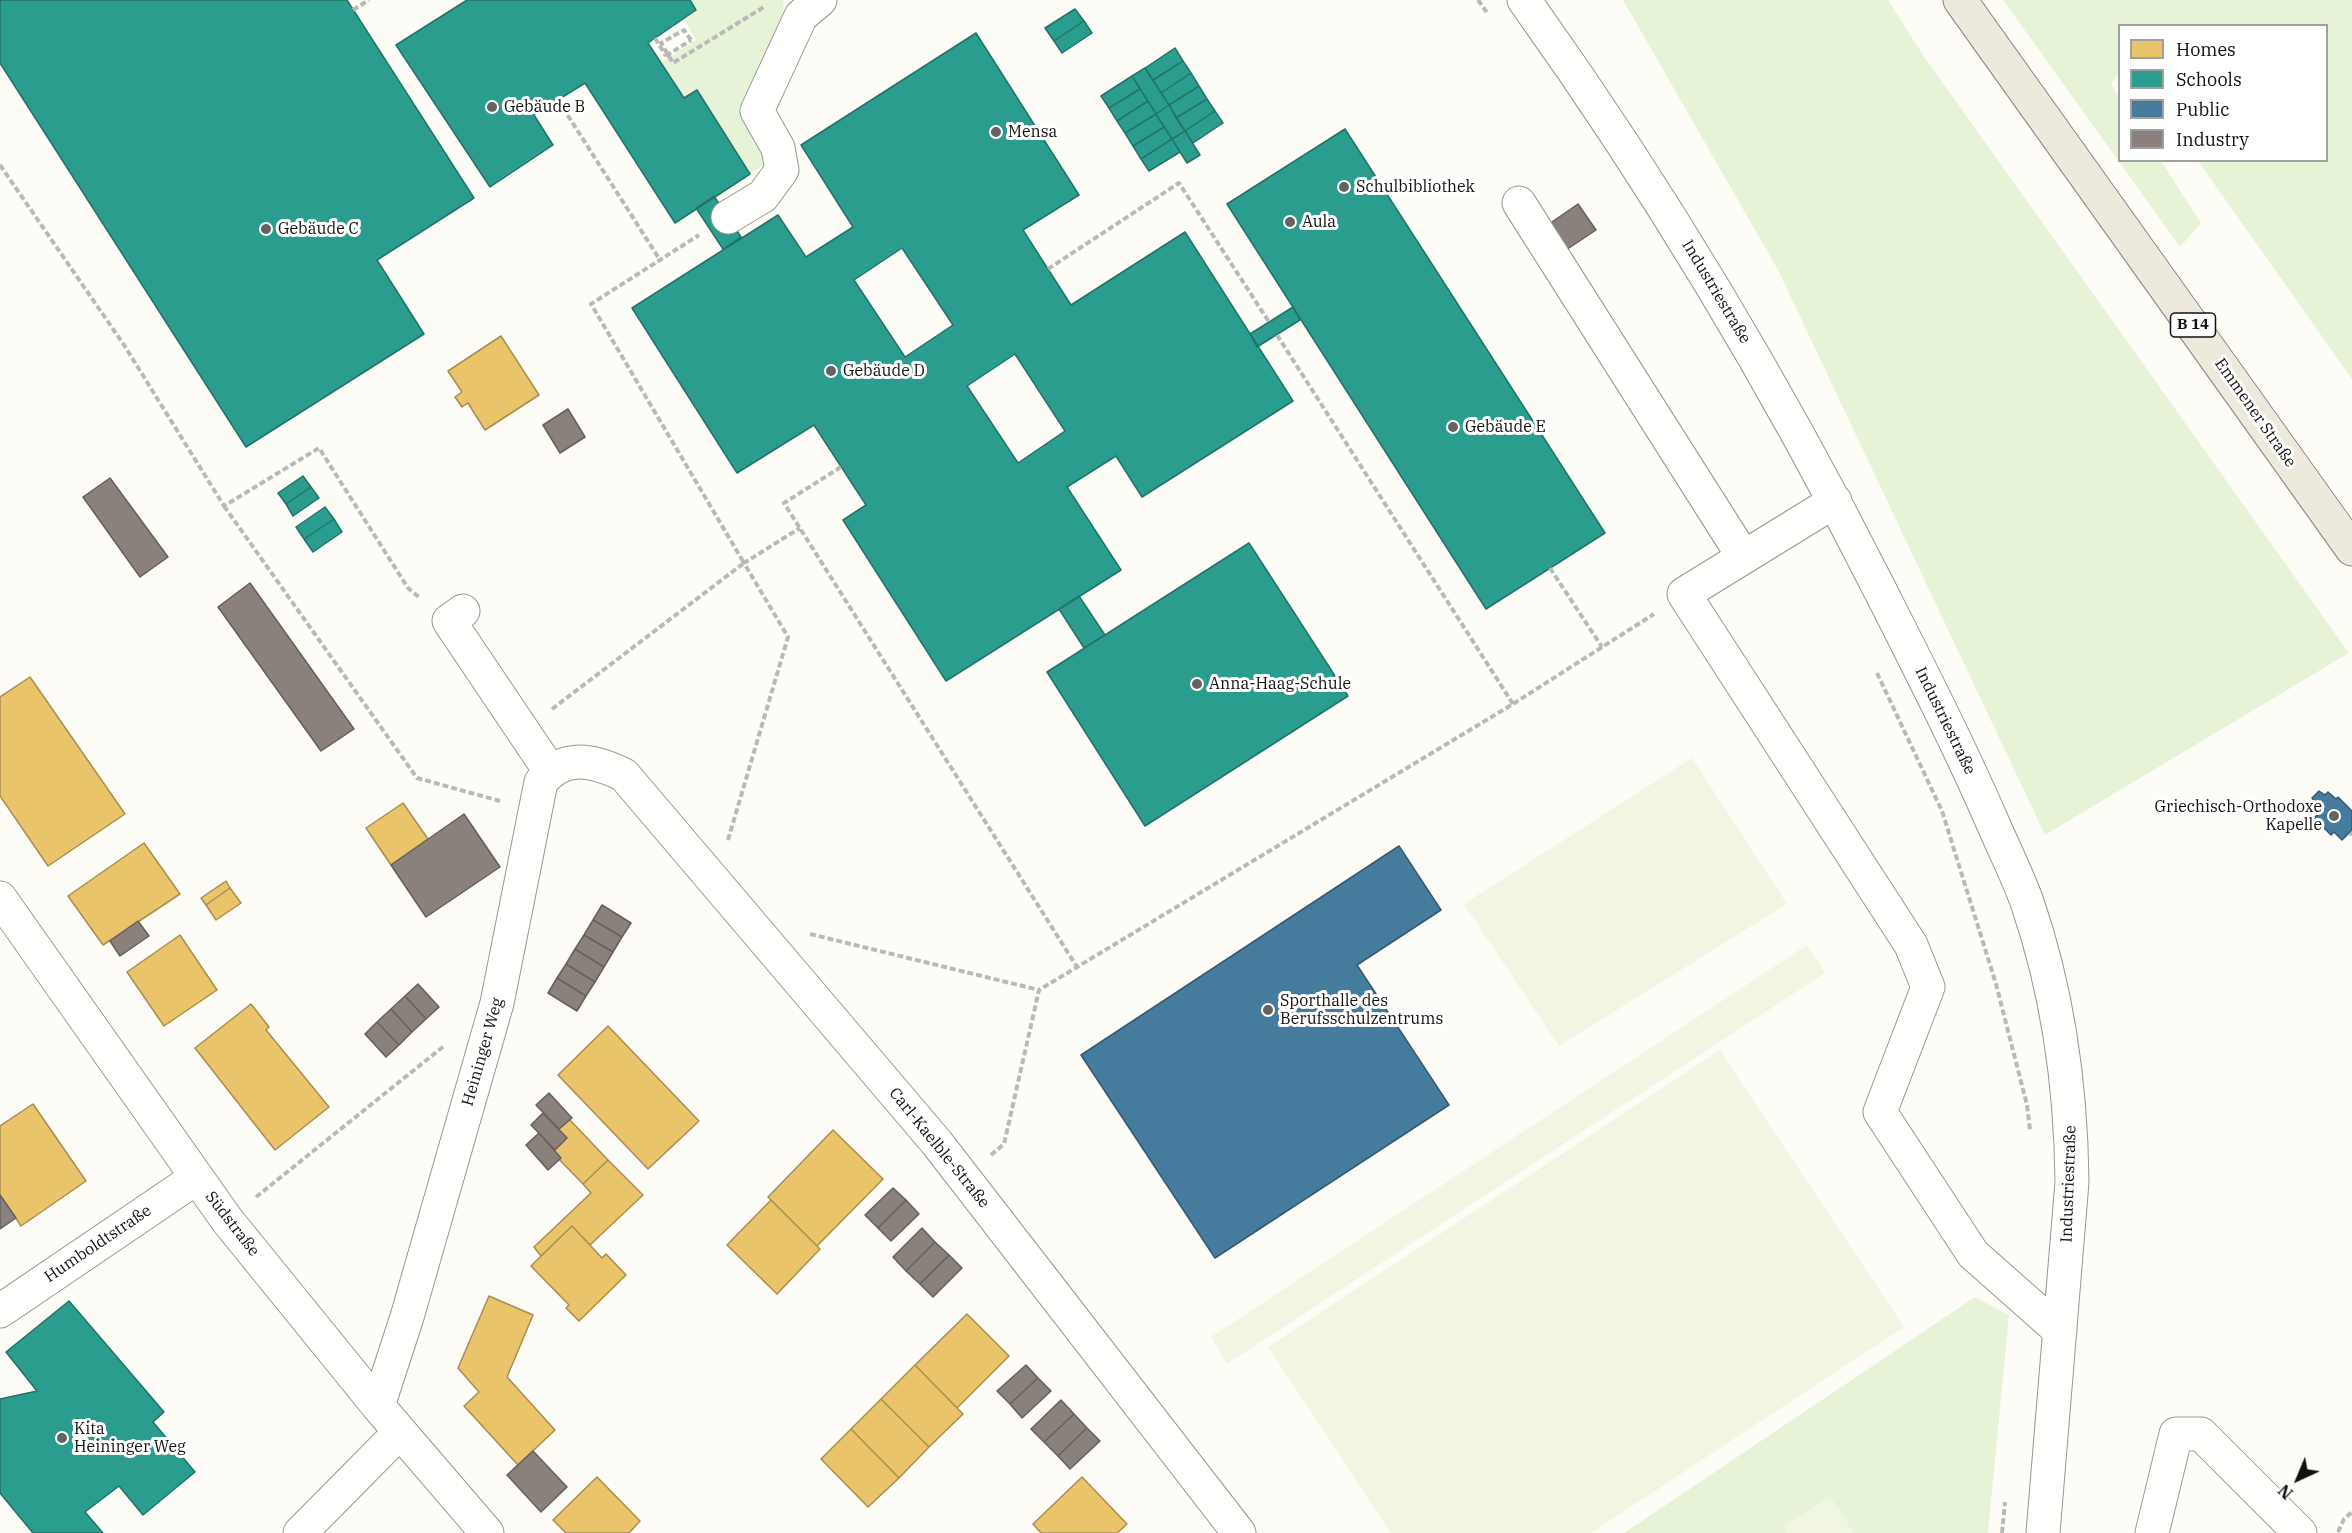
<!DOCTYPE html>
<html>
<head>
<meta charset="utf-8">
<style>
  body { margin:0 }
  #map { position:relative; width:2352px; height:1533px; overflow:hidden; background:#fdfcf7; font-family:"IBM Plex Serif",serif }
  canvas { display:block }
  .legend { position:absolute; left:2118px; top:24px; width:210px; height:138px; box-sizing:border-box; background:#fff; border:2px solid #a0a0a0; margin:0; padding:8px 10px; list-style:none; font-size:18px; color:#111 }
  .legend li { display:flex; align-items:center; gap:12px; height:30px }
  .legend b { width:30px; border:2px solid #a0a0a0 }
  .north { position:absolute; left:2268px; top:1449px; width:60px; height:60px; -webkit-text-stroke:4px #fff; paint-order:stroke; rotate:224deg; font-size:16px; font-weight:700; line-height:24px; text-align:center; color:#111 }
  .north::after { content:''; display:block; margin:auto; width:21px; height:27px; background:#111; clip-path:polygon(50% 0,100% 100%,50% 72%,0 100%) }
</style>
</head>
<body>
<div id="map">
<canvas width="2352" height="1533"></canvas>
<ul class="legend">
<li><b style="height:16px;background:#e9c46a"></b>Homes</li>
<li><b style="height:16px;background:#2a9d8f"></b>Schools</li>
<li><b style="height:16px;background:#457b9d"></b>Public</li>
<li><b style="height:16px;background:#8a817c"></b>Industry</li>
</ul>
<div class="north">N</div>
</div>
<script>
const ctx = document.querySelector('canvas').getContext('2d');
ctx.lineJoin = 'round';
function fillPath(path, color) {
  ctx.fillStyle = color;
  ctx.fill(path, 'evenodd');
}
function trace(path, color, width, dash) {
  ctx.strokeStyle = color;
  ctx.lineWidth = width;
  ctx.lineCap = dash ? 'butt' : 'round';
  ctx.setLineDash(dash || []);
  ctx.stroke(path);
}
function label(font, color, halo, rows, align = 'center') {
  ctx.font = font + ' "IBM Plex Serif",serif';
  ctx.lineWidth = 6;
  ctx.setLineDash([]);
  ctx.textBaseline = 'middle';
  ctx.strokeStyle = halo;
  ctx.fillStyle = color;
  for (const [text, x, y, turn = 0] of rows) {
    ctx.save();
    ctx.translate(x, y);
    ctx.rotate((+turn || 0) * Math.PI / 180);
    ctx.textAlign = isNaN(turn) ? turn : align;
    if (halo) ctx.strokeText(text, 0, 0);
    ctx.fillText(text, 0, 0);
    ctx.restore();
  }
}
const green = new Path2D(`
  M690,0H783L785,21L747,113L773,159L750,174L697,90L684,98L662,62L696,40L684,19L696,10Z
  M1623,0H1888L1923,55L2349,653L2045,835L1778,270Z
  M2003,0H2352V379L2198,161L2326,160V26H2120L2119,73L2111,83L2119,97L2120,160L2161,161L2201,223L2180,247Z
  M1975,1297L2009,1315L1988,1533H1624Z`);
const pitch = new Path2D(`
  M1692,758L1787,904L1559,1046L1464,904Z
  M1807,945L1825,973L1227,1364L1211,1337Z
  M1720,1050L1904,1327L1591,1533H1391L1268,1347Z
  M1830,1496L1854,1533H1786L1782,1527Z`);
const homes = new Path2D(`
  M501,336L539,395L485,430L468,403L462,407L455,397L462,392L448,371Z
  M30,677L125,814L48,866L0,796V697Z
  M403,803L428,839L391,865L366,828Z
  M144,843L180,894L103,945L68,896Z
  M226,881L230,888L206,905L201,898Z
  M230,888L241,903L216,920L206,905Z
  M180,935L217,990L164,1026L127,972Z
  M251,1004L269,1027L266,1030L329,1107L275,1150L195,1048Z
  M608,1026L699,1121L648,1169L558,1075Z
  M33,1104L86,1181L21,1226L0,1195V1126Z
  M569,1119L608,1160L583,1184L551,1151L565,1138L558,1130Z
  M833,1130L883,1179L817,1246L768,1197Z
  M608,1160L643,1195L590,1245L572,1226L541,1256L534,1247L591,1193L583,1184Z
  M771,1200L820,1249L777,1294L727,1245Z
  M572,1226L602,1258L606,1254L626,1275L579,1321L566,1308L569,1305L531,1266Z
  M489,1296L533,1315L507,1377L555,1430L518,1465L464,1406L479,1392L458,1368Z
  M967,1314L1009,1356L957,1408L915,1365Z
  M915,1365L963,1414L929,1447L881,1399Z
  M881,1399L929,1447L899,1478L851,1429Z
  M851,1429L899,1478L868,1507L821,1459Z
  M597,1477L640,1521L629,1533H566L553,1520Z
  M1082,1477L1127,1524L1117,1533H1041L1033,1524Z`);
const schools = new Path2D(`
  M0,0H347L474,198L377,260L424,334L246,447L0,63Z
  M467,0H690L696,10L648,43L684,98L697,90L750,174L675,223L585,83L534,115L553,145L490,187L396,45Z
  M1075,9L1084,21L1054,41L1045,28Z
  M1084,21L1092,33L1062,53L1054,41Z
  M976,33L1079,195L1023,230L1071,305L1185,232L1293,401L1142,497L1116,456L1067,487L1121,570L946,681L843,520L866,505L814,425L737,473L632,308L778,215L806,257L853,227L801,145ZM902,248L953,325L905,357L854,280ZM1015,354L1065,431L1018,463L967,386Z
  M1175,48L1183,61L1153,80L1145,68Z
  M1183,61L1191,73L1161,93L1153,80Z
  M1145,68L1169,105L1156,114L1132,76Z
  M1191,73L1199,86L1169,105L1161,93Z
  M1132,76L1140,89L1109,108L1101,96Z
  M1199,86L1207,99L1176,118L1169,105Z
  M1140,89L1148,101L1117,121L1109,108Z
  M1207,99L1215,111L1185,131L1176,118Z
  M1148,101L1156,114L1125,133L1117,121Z
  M1169,105L1185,131L1172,139L1156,114Z
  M1215,111L1223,123L1193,143L1185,131Z
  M1156,114L1164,127L1133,146L1125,133Z
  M1164,127L1172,139L1141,159L1133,146Z
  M1345,129L1605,533L1486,609L1227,204Z
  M1185,131L1200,155L1187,163L1172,139Z
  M1172,139L1180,152L1149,171L1141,159Z
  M714,196L741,237L723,249L696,208Z
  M1293,307L1300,320L1257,347L1250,334Z
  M303,476L311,487L286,504L278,493Z
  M311,487L319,498L293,516L286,504Z
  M325,507L334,519L304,539L296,527Z
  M334,519L342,532L313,552L304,539Z
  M1249,543L1348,696L1145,826L1047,672Z
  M1079,596L1105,635L1084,648L1059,609Z
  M69,1301L164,1412L153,1422L195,1472L143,1515L119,1486L85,1512L103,1533H33L0,1493V1399L37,1391L6,1352Z`);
const public = new Path2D(`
  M2319,791L2325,795L2328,792L2336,799L2338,797L2352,811V830L2342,840L2334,832L2331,835L2314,818L2318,814L2311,808L2315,804L2312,798Z
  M1399,846L1441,910L1357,965L1449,1105L1215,1258L1081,1055Z`);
const industry = new Path2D(`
  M1578,204L1596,230L1566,250L1549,224Z
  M568,409L585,437L560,453L543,425Z
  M110,478L168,557L140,577L83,497Z
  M250,583L354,729L321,751L218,607Z
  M464,814L500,867L426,917L391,865Z
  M602,905L631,923L622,937L593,920Z
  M593,920L622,937L613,952L584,935Z
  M138,921L149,936L120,956L110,941Z
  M584,935L613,952L604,967L575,949Z
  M575,949L604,967L595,982L566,964Z
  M566,964L595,982L586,996L557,978Z
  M557,978L586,996L577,1011L548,993Z
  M418,984L439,1007L426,1019L405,996Z
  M405,996L426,1019L412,1032L391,1009Z
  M391,1009L412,1032L399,1045L377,1022Z
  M377,1022L399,1045L386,1057L365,1034Z
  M549,1093L572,1118L559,1129L536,1105Z
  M543,1113L567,1138L555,1150L531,1125Z
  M539,1133L561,1158L548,1170L526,1145Z
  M893,1188L906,1200L878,1228L865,1215Z
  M0,1195L16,1218L0,1229Z
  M906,1200L919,1214L891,1241L878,1228Z
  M922,1228L935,1242L906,1271L893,1257Z
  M935,1242L949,1255L920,1284L906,1271Z
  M949,1255L962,1268L933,1297L920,1284Z
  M1026,1365L1038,1378L1010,1404L997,1391Z
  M1038,1378L1051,1391L1022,1418L1010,1404Z
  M1061,1400L1074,1414L1044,1442L1031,1429Z
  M1074,1414L1087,1428L1058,1456L1044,1442Z
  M1087,1428L1100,1441L1070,1469L1058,1456Z
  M533,1451L567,1487L541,1512L507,1475Z`);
const path = new Path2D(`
  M1478,0L1488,14
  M353,10L369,0
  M655,38L666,56
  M691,40L684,30L661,43L673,63L764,7
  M558,100L660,260
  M0,165L124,345L224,506L319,448L408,588L420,598
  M1048,269L1179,183L1269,322
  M1277,335L1513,704
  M841,467L784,503L1077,967
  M224,506L417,778L500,801
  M1550,568L1602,647
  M1877,673L1942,811L1996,984L2027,1105L2030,1130
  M552,709L744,563L591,304L699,235
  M2350,833L2352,835
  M728,840L788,637L744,563L800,528
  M810,934L1039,990
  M991,1155L1004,1144L1039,990L1513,704L1654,614
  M256,1197L444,1046
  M2338,1532L2344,1519L2352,1512
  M2002,1533L2005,1502`);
const minor = new Path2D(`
  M1524,0C1658,187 1776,384 1880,590C1920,669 1960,747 1995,828C2006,853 2018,877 2027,902C2058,992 2071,1086 2072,1182L2043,1533
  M1519,203L1743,556
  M728,217L763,196L782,170L778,148L757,111L801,16L820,0
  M1835,501L1684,594L1911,945L1928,987L1880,1112L1973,1254L2060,1331
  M463,611L449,621L550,771
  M0,898L227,1220L378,1406L487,1533
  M0,1311L196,1178
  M378,1406L407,1317L497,1003L541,782C564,753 594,760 624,775L937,1143L1239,1533
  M300,1533L400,1432
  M2152,1533L2176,1434H2201L2300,1533`);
const major = new Path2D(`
  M1960,0L2352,549`);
const pathBridge = new Path2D(`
  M666,56L691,40`);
const markers = [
  [492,107,6,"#646362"],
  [996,132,6,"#646362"],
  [1344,187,6,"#646362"],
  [1290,222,6,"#646362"],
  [266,229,6,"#646362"],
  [831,371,6,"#646362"],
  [1453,427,6,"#646362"],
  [1197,684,6,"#646362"],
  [2334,816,6,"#646362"],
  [1268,1010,6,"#646362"],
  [62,1438,6,"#646362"]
];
const shields = [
  [2193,325,45]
];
const shieldNames = [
  ["B 14",2193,325]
];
const poiNames = [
  ["Gebäude B",504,107],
  ["Mensa",1008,132],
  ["Schulbibliothek",1356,187],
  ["Aula",1302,222],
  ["Gebäude C",278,229],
  ["Gebäude D",843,371],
  ["Gebäude E",1465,427],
  ["Anna-Haag-Schule",1209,684],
  ["Griechisch-Orthodoxe",2322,807,"right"],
  ["Kapelle",2322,825,"right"],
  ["Sporthalle des",1280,1001],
  ["Berufsschulzentrums",1280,1019],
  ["Kita",74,1429],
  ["Heininger Weg",74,1447]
];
const streetNames = [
  ["Industriestraße",1716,292,59],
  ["Emmener Straße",2255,413,55],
  ["Industriestraße",1945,721,64],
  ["Heininger Weg",483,1052,-74],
  ["Carl-Kaelble-Straße",939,1148,51],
  ["Industriestraße",2069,1184,-88],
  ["Südstraße",232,1224,52],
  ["Humboldtstraße",98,1244,-34]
];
fillPath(green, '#e7f3d7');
fillPath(pitch, '#f0f6e1');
fillPath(homes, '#e9c46a');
trace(homes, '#a88e4f', 1.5);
fillPath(schools, '#2a9d8f');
trace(schools, '#227369', 1.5);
fillPath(public, '#457b9d');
trace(public, '#355b73', 1.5);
fillPath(industry, '#8a817c');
trace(industry, '#665f5c', 1.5);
trace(minor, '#979795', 35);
trace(major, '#858482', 35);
trace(path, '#b9b9b8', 4, [6, 3]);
trace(minor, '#fffffe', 33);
trace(major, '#ede9dc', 33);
trace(pathBridge, '#b9b9b8', 4, [6, 3]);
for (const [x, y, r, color] of markers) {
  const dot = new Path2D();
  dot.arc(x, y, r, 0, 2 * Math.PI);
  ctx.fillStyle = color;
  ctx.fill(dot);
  trace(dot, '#fff', 2);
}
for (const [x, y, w] of shields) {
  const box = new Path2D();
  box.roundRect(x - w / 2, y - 12, w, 24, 4.5);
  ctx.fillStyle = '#fff';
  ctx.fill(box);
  trace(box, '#111', 1.5);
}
label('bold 15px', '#111', null, shieldNames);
label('16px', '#111', '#fff', poiNames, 'left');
label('16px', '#111', '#fff', streetNames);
</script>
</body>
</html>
